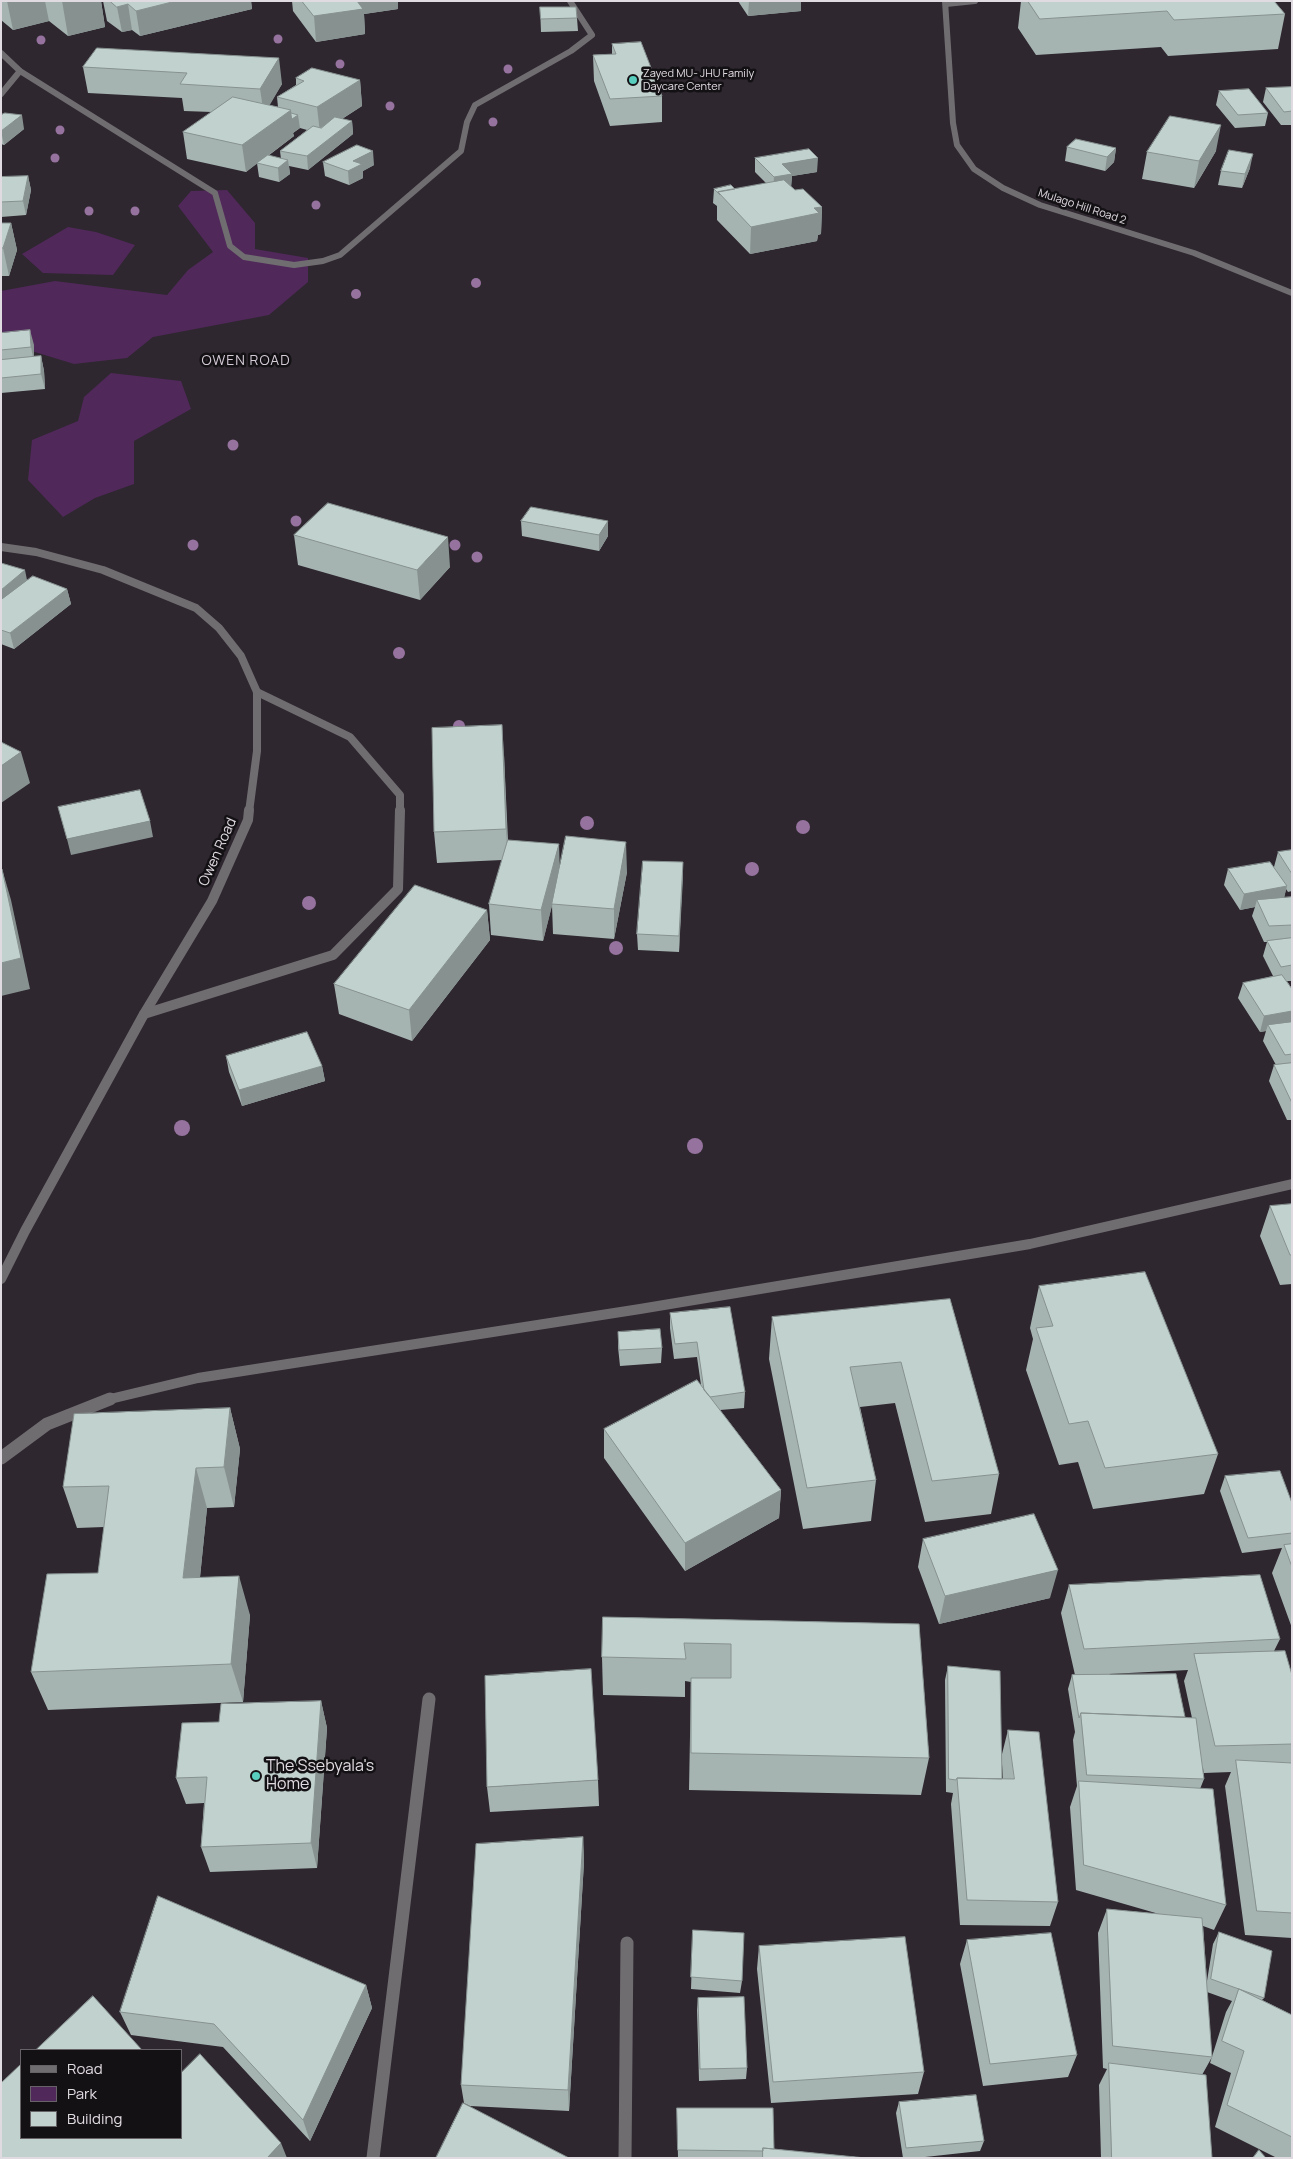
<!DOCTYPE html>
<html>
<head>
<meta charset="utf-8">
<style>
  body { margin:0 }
  #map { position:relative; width:1293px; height:2159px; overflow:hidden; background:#2e272f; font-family:Manrope,sans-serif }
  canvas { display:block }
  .frame { position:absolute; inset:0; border:2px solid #e0dbe1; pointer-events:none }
  .legend { position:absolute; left:20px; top:2049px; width:162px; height:90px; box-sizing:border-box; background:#141115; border:1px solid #666267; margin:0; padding:6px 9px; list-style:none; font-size:15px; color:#e0dbe1 }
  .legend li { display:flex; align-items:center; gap:10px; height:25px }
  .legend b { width:25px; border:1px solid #666267 }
</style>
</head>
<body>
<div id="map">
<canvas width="1293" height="2159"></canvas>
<div class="frame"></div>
<ul class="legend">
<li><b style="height:6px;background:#706d71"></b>Road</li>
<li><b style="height:14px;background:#50285a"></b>Park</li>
<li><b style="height:14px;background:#c1d1ce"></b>Building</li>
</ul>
</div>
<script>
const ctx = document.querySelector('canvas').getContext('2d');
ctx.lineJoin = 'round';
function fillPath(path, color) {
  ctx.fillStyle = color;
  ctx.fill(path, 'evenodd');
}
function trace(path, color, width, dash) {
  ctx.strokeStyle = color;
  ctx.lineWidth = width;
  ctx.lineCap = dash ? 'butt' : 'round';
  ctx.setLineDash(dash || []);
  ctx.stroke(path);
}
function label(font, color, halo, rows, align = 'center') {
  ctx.font = font + ' Manrope,sans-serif';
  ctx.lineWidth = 5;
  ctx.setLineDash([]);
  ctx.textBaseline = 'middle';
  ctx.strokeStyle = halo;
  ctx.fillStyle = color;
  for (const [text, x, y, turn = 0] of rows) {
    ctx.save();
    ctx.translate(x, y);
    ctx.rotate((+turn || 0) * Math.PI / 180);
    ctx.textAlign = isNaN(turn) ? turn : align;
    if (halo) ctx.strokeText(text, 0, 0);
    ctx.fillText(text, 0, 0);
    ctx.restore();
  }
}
const green = new Path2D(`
  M227,190L255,223V249L308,258V282L269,315L153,337L127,358L74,364L12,345L1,335V291L55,281L167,295L188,270L213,252L178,206L191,191Z
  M68,227L96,232L135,245L113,275L43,273L22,254Z
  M111,373L181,381L191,409L134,441V484L95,498L63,517L28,480L32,440L78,421L84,397Z`);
const laneFar3 = new Path2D(`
  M946,4L975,1
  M1,94L20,71`);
const laneFar2 = new Path2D(`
  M257,692L350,737L400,795V812`);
const laneFar1 = new Path2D(`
  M144,1014L333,955L398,889L400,810`);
const lane = new Path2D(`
  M373,2158L429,1699
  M625,2158L627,1943`);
const streetFar3 = new Path2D(`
  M945,1L953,123L957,145L974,169L1003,188L1040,205L1194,253L1292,293
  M1,53L20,71L215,193L230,246L244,257L294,265L323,261L340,255L461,151L467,122L475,105L571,51L592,35L570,1`);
const streetFar2 = new Path2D(`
  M1,547L36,552L103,570L196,608L219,628L241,656L257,692V751L249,812`);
const streetFar1 = new Path2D(`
  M1,1279L25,1231L144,1014L212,901L248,820L249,810
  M106,1400L198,1378L640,1309L1030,1244L1292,1184`);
const street = new Path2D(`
  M1,1458L47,1424L110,1399`);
const trees = [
  [278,39,4.5],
  [41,40,4.5],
  [340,64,4.5],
  [508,69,4.5],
  [390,106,4.5],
  [493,122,4.5],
  [60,130,4.5],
  [55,158,4.5],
  [316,205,4.5],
  [89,211,4.5],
  [135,211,4.5],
  [476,283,5],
  [356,294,5],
  [233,445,5.5],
  [296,521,5.5],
  [193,545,5.5],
  [455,545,5.5],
  [477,557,5.5],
  [399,653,6],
  [459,726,6],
  [587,823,7],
  [803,827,7],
  [752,869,7],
  [309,903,7],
  [616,948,7],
  [182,1128,8],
  [695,1146,8]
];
const wall = new Path2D(`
  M1,1H101L105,27L68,36L49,21L13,30L1,20Z
  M103,1H251L252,9L140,36L132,30L122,32L107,21Z
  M292,1H398V9L364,14L365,34L316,42L293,11Z
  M738,1H801V11L748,16Z
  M1021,1H1274L1285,14L1278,49L1168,56L1161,47L1036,55L1018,28Z
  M540,7L577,18L578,31L541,32Z
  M612,44L662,96V122L610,126L594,81L593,55L612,54Z
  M97,48L282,84L269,105L278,107L277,97L296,85V78L360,80L362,106L342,119L352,121L353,134L308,170L289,166L290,174L279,182L259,177L257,163L246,172L187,159L183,132L212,112L184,111L182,98L88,93L83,67ZM300,128L307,130L280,151L281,159L268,156L294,136L293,133Z
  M1292,87V125H1281L1263,102L1266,88Z
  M1219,91L1268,113L1265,126L1235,128L1216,105Z
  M1,115L24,129L4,145L1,144Z
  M1067,147L1116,148L1114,162L1105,171L1065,161Z
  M1216,151L1194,188L1142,179L1147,152Z
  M755,158L817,172L792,176L791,187L795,190L822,207L821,234L818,235L817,241L750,254L717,220V206L713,203L714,189H735L766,183L755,172Z
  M323,162L374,165L363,171V178L349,185L325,176Z
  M1250,168L1242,188L1218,185L1221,171Z
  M28,176L31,190L26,215L1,217V177Z
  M1,223H11L17,250L9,276H1Z
  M1,333L34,345V356H41L44,371L45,389L1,393Z
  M521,521L608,536L599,551L522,536Z
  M294,535L450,567L420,600L298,565Z
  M1,563L27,580L67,589L71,604L14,649L1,644Z
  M504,755L508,841L560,868L627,872L614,939L553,934L552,905L543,941L491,935L489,904L502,860L437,863L434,832Z
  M1292,850V891L1288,892L1286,889L1284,898L1292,897V981H1287L1292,989V1120H1287L1269,1081L1274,1065H1276L1263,1041L1266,1031L1260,1032L1238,998L1243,983L1273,976L1263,956L1267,942H1264L1252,916L1255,907L1240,910L1224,885L1228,869L1274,867L1278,852Z
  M683,862L679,952L638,950L637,934Z
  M487,910L490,940L412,1041L339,1014L334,984Z
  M226,1056L322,1066L325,1081L242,1106L229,1072Z
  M1292,1204V1284L1280,1285L1260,1236L1270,1206Z
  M1039,1286L1218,1454L1204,1494L1093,1509L1078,1462L1059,1465L1026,1370L1033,1339L1030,1328Z
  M950,1299L999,1474L991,1514L925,1522L895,1403L860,1407L876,1480L871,1521L803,1529L769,1359L772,1317Z
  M670,1313L745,1392L744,1408L720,1410L781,1490L779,1518L685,1571L604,1458V1429L701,1385L697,1357L674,1359L670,1328Z
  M618,1332L662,1348L661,1363L620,1366L618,1347Z
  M230,1408L240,1449L234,1507L207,1508L200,1577L250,1615L243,1702L48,1710L31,1672L98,1573L104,1527L77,1528L63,1487Z
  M1225,1476L1292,1503V1628L1272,1573L1282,1548L1242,1553L1220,1491Z
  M923,1539L1050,1598L939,1624L918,1567Z
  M1069,1585L1280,1639L1274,1651L1292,1675V1938L1245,1935L1225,1786L1231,1772L1204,1773L1203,1768L1204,1779L1200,1789L1226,1905L1214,1930L1203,1926L1207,1981L1213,1944L1219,1932L1264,1998L1262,2000L1292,2015V2158H1277L1215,2127L1231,2073L1210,2063L1226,2012L1232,2001L1207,1992L1212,2057L1202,2075L1212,2158H1101L1099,2085L1107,2069L1103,2068L1098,1933L1107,1909L1159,1914L1076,1890L1070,1807L1077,1786L1073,1740L1075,1732L1068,1689L1072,1675H1075L1061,1613ZM1188,1670L1184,1681L1192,1718H1185L1109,1674Z
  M603,1617L919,1624L929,1758L921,1795L689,1790L691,1682L685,1681V1697L603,1695L602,1657Z
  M948,1666L1002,1754L1008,1730L1058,1902L1050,1926L960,1925L951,1804L953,1793L946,1792L945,1680ZM1002,1764L1003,1779H1002Z
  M321,1701L327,1728L317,1868L210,1872L201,1847L204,1803L186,1804L176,1778L219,1722Z
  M598,1780L599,1806L490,1812L487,1787Z
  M583,1837L584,1862L569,2111L470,2106L464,2103L461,2085Z
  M693,1930L742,1981L740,1993L691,1989Z
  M967,1940L1077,2055L1068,2077L983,2086L960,1964Z
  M759,1946L924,2072L918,2094L771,2103L757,1969Z
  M366,1985L372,2008L310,2141L223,2047L131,2035L120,2012Z
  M698,1998L747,2068L746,2079L699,2081L697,2010Z
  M899,2102L984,2141L980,2151L916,2158H903L896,2113Z
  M677,2108L774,2149L866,2158H678Z`);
const shadedWall = new Path2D(`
  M7,1H45L49,21L13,30Z
  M62,1H101L105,27L68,36Z
  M176,1H251L252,9L140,36L136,11Z
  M350,1H398V9L364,14L365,34L316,42L314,16Z
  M749,1H801V11L748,16Z
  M128,4L132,30L122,32L117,7Z
  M279,58L282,84L264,115L260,89Z
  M360,80L362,106L320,133L317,107Z
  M291,110L292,119L298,115L300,128L293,133L294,136L246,172L242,145Z
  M22,115L24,129L4,145L1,131Z
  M352,121L353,134L308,170L307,156Z
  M1221,125L1216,151L1194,188L1199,161Z
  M1116,148L1114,162L1105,171L1107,157Z
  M373,151L374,165L363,171V178L349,185L348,171L353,161Z
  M1253,154L1250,168L1242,188L1245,174Z
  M818,158L817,172L792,176L791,188L773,191L774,177L782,164Z
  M288,160L290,174L279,182L278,168Z
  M28,176L31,190L26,215L23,201Z
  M822,207L821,234L818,235L817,241L750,254L751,227L814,208Z
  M11,223L17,250L9,276L3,248Z
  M30,330L34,345V362L31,347Z
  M41,356L44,371L45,389L41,374Z
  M608,521V536L599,551V535Z
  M448,537L450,567L420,600L417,570Z
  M25,570L28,585L1,609V590Z
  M67,589L71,604L14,649L10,633Z
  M502,725L504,755L508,860L506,829Z
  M21,752L30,783L1,803V766Z
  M150,821L153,837L71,855L67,839Z
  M626,842L627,872L614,939V909Z
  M559,844L560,875L543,941L541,910Z
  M683,862V878L679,952V936Z
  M2,869L11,900L30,989L1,996Z
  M1287,886L1283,902L1257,900L1255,907L1240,910L1244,894Z
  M487,910L490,940L412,1041L409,1010Z
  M1292,1011V1026L1268,1025L1266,1031L1260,1032L1264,1016Z
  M322,1066L325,1081L242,1106L239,1090Z
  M230,1408L240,1449L234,1507L224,1467Z
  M196,1468L207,1508L196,1617L183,1578Z
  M781,1490L779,1518L685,1571V1543Z
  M1058,1570L1050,1598L939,1624L945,1596Z
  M239,1576L250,1615L243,1702L231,1664Z
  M321,1701L327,1728L317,1868L311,1843Z
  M583,1837L584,1862L569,2111L568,2090Z
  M366,1985L372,2008L310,2141L303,2120Z
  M281,2143L287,2158H267Z`);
const building = new Path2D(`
  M110,1H176L136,11L128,4L117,7Z
  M302,1H357L363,9L314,16Z
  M1028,1H1274L1285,14L1174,20L1167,11L1040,19Z
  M540,7H576L577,18L541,19Z
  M641,42L662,96L610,99L593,55L616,54L612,44Z
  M97,48L279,58L260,89L180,84L187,73L83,67Z
  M312,68L360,80L317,107L277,97L304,81L296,78Z
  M1292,87V111L1284,112L1266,88Z
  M1249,89L1268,113L1238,115L1219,91Z
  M233,97L291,110L242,145L183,132Z
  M5,113L22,115L1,131V115Z
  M291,113L298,115L292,119Z
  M1170,116L1221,125L1199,161L1147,152Z
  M335,117L352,121L307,156L280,151L313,126L321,128Z
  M1076,139L1116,148L1107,157L1067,147Z
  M357,145L373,151L353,161L362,164L348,171L323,162Z
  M809,149L818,158L782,164L792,174L774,177L755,158Z
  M1229,150L1253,154L1245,174L1221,171Z
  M268,155L288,160L278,168L257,163Z
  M28,176L23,201L1,202V177Z
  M784,180L795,190L803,189L822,207L814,208L819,213L751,227L718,192Z
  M731,185L735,189L718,192L720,195L714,189Z
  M1,223H11L3,248H1Z
  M30,330L31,347L1,350V333Z
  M41,356V374L1,378V360Z
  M328,503L448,537L417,570L294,535Z
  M531,507L608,521L599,535L521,521Z
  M1,563L25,570L1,590Z
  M33,576L67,589L10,633L1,630V600Z
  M502,725L506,829L434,832L432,728Z
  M1,742L21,752L1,766Z
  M140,790L150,821L67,839L58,807Z
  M566,836L626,842L614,909L552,904Z
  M508,840L559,844L541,910L489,904Z
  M1292,850V874L1278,852Z
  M643,861L683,862L679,936L637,934Z
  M1270,862L1287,886L1244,894L1228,869Z
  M1,869H2L21,958L1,963Z
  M415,885L487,910L409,1010L334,984Z
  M1292,897V925L1269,926L1257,900Z
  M1292,938V965L1281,967L1267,941Z
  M1282,975L1292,989V1011L1264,1016L1243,983Z
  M1292,1022V1054L1285,1055L1268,1025Z
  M307,1032L322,1066L239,1090L226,1056Z
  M1292,1063V1103L1274,1065Z
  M1292,1204V1255H1290L1270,1206Z
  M1145,1272L1218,1454L1105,1468L1088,1421L1069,1424L1036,1328L1053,1326L1039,1286Z
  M950,1299L999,1474L932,1481L901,1362L850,1367L876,1480L807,1488L772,1317Z
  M730,1307L745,1392L710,1397L704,1390L697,1342L675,1344L670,1313Z
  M660,1329L662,1348L619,1350L618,1332Z
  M697,1380L781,1490L685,1543L604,1429Z
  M230,1408L224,1467L196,1468L183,1578L239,1576L231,1664L31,1672L47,1574L98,1573L109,1486L63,1487L74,1414Z
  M1280,1471L1292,1503V1533L1248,1538L1225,1476Z
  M1034,1514L1058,1570L945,1596L923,1539Z
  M1292,1544V1567L1284,1545Z
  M1260,1575L1280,1639L1084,1649L1069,1585Z
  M603,1617L919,1624L929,1758L691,1753V1678H731V1644L684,1643L686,1659L602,1657Z
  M1285,1651L1292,1675V1744L1215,1746L1194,1654Z
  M948,1666L1000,1671L1002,1779L957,1778L956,1780L949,1779Z
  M591,1669L598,1780L487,1787L485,1676Z
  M1176,1674L1185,1717L1081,1713L1079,1718L1072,1675Z
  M321,1701L311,1843L201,1847L207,1777L176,1778L182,1723L219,1722L221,1704Z
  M1081,1713L1196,1718L1204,1779L1087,1775Z
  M1008,1730L1039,1732L1058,1902L967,1900L957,1778L1014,1779Z
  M1236,1760L1292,1763V1913L1257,1911Z
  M1079,1781L1213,1789L1226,1905L1084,1865Z
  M583,1837L568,2090L461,2085L476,1844Z
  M158,1896L366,1985L303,2120L214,2024L120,2012Z
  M1107,1909L1202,1918L1212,2057L1113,2046Z
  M693,1930L744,1933L742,1981L691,1977Z
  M1219,1932L1272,1951L1264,1998L1211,1979Z
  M1051,1933L1077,2055L990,2064L967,1940Z
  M905,1937L924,2072L773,2082L759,1946Z
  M1239,1989L1292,2015V2137L1227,2105L1244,2051L1222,2041Z
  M93,1996L142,2050H36Z
  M744,1997L747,2068L700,2069L698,1998Z
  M200,2054L281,2143L267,2158H1V2083L21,2064V2138H181V2073Z
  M1109,2063L1206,2075L1212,2158H1112Z
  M976,2095L984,2141L906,2148L899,2102Z
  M463,2103L569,2158H436Z
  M677,2108H773L774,2149L763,2148V2151L678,2150Z
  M763,2148L866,2158H763Z
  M1259,2150L1266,2158H1253Z`);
const markers = [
  [633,80,5,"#59cebe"],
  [256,1776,5,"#59cebe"]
];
const farPoinames = [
  ["Zayed MU- JHU Family",643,74],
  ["Daycare Center",643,87]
];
const farStreetnames = [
  ["Mulago Hill Road 2",1082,207,18]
];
const farQuarternames = [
  ["OWEN ROAD",246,361]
];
const streetNames = [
  ["Owen Road",218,852,-66]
];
const nearPoinames = [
  ["The Ssebyala's",266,1767],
  ["Home",266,1785]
];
fillPath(green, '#50285a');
trace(laneFar3, '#706d71', 6);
trace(laneFar2, '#706d71', 8);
trace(laneFar1, '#706d71', 10);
trace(lane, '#706d71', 13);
trace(streetFar3, '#706d71', 6);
trace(streetFar2, '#706d71', 8);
trace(streetFar1, '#706d71', 10);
trace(street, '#706d71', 13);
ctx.fillStyle = '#96729e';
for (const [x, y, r] of trees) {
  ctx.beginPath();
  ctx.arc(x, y, r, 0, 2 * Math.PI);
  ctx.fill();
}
fillPath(wall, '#a6b4b1');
fillPath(shadedWall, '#879290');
fillPath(building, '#c1d1ce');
trace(building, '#879290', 1);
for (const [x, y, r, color] of markers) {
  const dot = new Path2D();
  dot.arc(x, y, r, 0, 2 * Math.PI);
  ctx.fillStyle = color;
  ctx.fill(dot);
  trace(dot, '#141115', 2);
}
label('11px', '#e0dbe1', '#141115', farPoinames, 'left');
label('11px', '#e0dbe1', '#141115', farStreetnames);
ctx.letterSpacing = '1px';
label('14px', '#d4cbd7', '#141115', farQuarternames);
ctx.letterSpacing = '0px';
label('14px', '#e0dbe1', '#141115', streetNames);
label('16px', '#e0dbe1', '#141115', nearPoinames, 'left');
</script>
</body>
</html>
